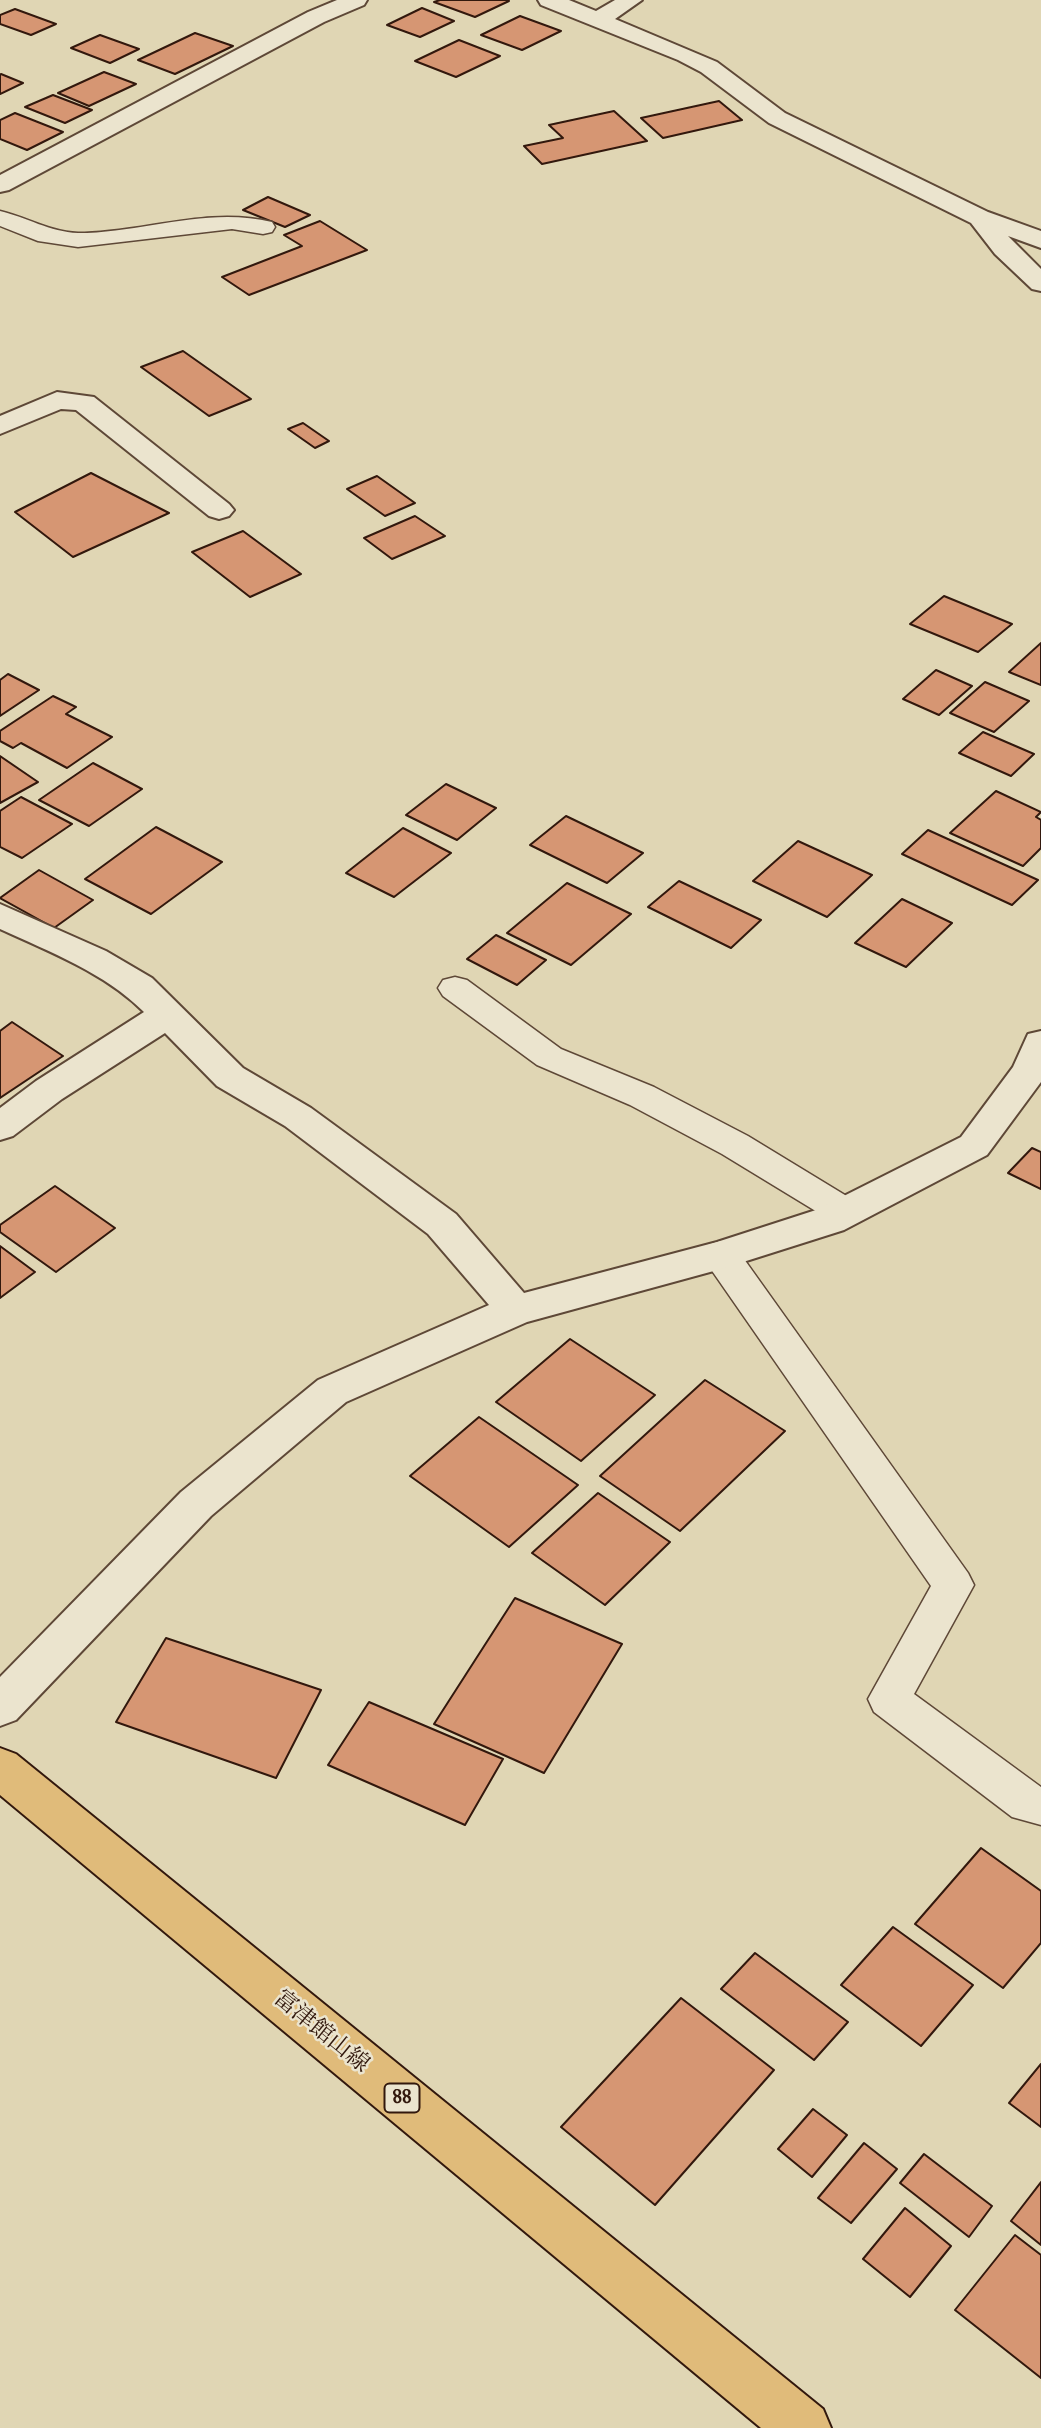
<!DOCTYPE html>
<html>
<head>
<meta charset="utf-8">
<style>
  body { margin:0 }
  canvas { display:block; background:#e0d6b4 }
</style>
</head>
<body>
<canvas width="1041" height="2428"></canvas>
<script>
const ctx = document.querySelector('canvas').getContext('2d');
ctx.lineJoin = 'round';
function fillPath(path, color) {
  ctx.fillStyle = color;
  ctx.fill(path, 'evenodd');
}
function trace(path, color, width, dash) {
  ctx.strokeStyle = color;
  ctx.lineWidth = width;
  ctx.lineCap = dash ? 'butt' : 'round';
  ctx.setLineDash(dash || []);
  ctx.stroke(path);
}
function label(font, color, halo, rows, align = 'center') {
  ctx.font = font + ' "IM FELL Great Primer","Noto Serif JP",serif';
  ctx.lineWidth = 5;
  ctx.setLineDash([]);
  ctx.textBaseline = 'middle';
  ctx.strokeStyle = halo;
  ctx.fillStyle = color;
  for (const [text, x, y, turn = 0] of rows) {
    ctx.save();
    ctx.translate(x, y);
    ctx.rotate((+turn || 0) * Math.PI / 180);
    ctx.textAlign = isNaN(turn) ? turn : align;
    if (halo) ctx.strokeText(text, 0, 0);
    ctx.fillText(text, 0, 0);
    ctx.restore();
  }
}
const building = new Path2D(`
  M440,0H506L509,1L475,17L434,2Z
  M422,8L454,21L420,37L387,25Z
  M15,9L56,24L31,35L0,24V15Z
  M520,16L561,31L522,50L481,35Z
  M195,33L233,46L175,74L138,60Z
  M100,35L139,49L110,63L71,48Z
  M459,40L500,56L456,77L415,61Z
  M104,72L136,84L89,106L58,93Z
  M0,75L1,74L23,83L0,94Z
  M53,95L92,110L65,123L25,107Z
  M719,101L742,120L663,138L641,118Z
  M614,111L647,141L542,164L524,146L563,138L549,125Z
  M15,113L63,132L27,150L0,139V120Z
  M268,197L310,215L285,227L243,210Z
  M320,221L367,250L249,295L222,277L302,246L284,235Z
  M183,351L251,399L209,416L141,367Z
  M303,423L329,441L315,448L288,429Z
  M91,473L169,513L73,557L15,512Z
  M377,476L415,503L385,516L347,489Z
  M415,516L445,536L392,559L364,538Z
  M243,531L301,574L250,597L192,552Z
  M944,596L1012,624L978,652L910,624Z
  M1041,643V685L1009,672Z
  M936,670L972,686L939,715L903,699Z
  M8,674L39,690L0,716V680Z
  M985,682L1029,701L994,732L950,713Z
  M53,696L76,707L66,714L112,737L67,768L21,743L13,748L0,741V731Z
  M983,732L1034,754L1011,776L959,753Z
  M0,756L38,782L0,803Z
  M93,763L142,789L89,826L39,800Z
  M446,784L496,808L457,840L406,815Z
  M996,791L1041,812L1036,817L1041,820V848L1023,866L950,833Z
  M21,797L72,824L22,858L0,847V811Z
  M566,816L643,853L607,883L530,845Z
  M156,827L222,862L151,914L85,879Z
  M403,828L451,853L394,897L346,873Z
  M928,830L1038,880L1012,905L902,854Z
  M798,841L872,875L827,917L753,881Z
  M39,870L93,900L54,928L0,898Z
  M679,881L761,920L731,948L648,907Z
  M567,883L631,914L571,965L507,933Z
  M902,899L952,923L906,967L855,943Z
  M496,935L546,960L517,985L467,959Z
  M12,1022L63,1056L0,1098V1031Z
  M1032,1148L1041,1152V1189L1008,1173Z
  M55,1186L115,1228L56,1272L0,1232V1225Z
  M0,1246L35,1272L0,1298Z
  M570,1339L655,1395L581,1461L496,1402Z
  M705,1380L785,1431L680,1531L600,1476Z
  M479,1417L578,1485L509,1547L410,1476Z
  M598,1493L670,1542L605,1605L532,1553Z
  M515,1598L622,1644L544,1773L434,1724Z
  M166,1638L321,1690L276,1778L116,1722Z
  M369,1702L503,1759L465,1825L328,1765Z
  M981,1848L1041,1891V1943L1003,1988L915,1924Z
  M893,1927L973,1985L921,2046L841,1985Z
  M755,1953L848,2022L814,2060L721,1989Z
  M681,1998L774,2070L655,2205L561,2127Z
  M1041,2064V2127L1009,2103Z
  M813,2109L847,2135L812,2177L778,2149Z
  M864,2143L897,2169L851,2223L818,2198Z
  M924,2154L992,2206L969,2237L900,2183Z
  M1041,2182V2245L1011,2221Z
  M905,2208L951,2246L910,2297L863,2259Z
  M1015,2235L1041,2255V2378L955,2310Z`);
const lane = new Path2D(`
  M0,211C26,217 50,232 78,233C143,233 207,206 272,222L275,227L272,232L263,234L232,229L78,247L38,241L0,226Z
  M455,977L467,980L561,1049L654,1087L748,1136L858,1203L863,1212L858,1221L845,1225L832,1221L722,1154L630,1105L537,1065L443,996L438,988L443,980Z
  M721,1241L734,1245L968,1573L974,1585L914,1694L1041,1787V1825L1012,1817L874,1712L868,1699L931,1586L708,1265L702,1255L708,1245Z`);
const street = new Path2D(`
  M337,0H367L364,5L324,22L9,190L0,192V175L308,12Z
  M538,0H569L596,11L615,0H642L615,19L717,62L785,113L988,212L1041,231V248L1008,236L1041,269V291L1032,289L995,254L971,223L769,123L701,72L678,60L541,5Z
  M57,392L94,397L229,504L234,510L229,516L219,519L209,516L76,410L61,409L0,434V416Z
  M0,904L106,951L152,978L243,1068L311,1108L456,1214L524,1293L717,1242L816,1210L961,1137L1013,1067L1028,1034L1041,1031V1082L987,1155L844,1230L721,1269L527,1322L346,1402L211,1516L16,1720L0,1726V1677L181,1492L318,1380L489,1305L428,1234L285,1126L217,1086L165,1033L62,1099L13,1136L0,1140V1108L36,1081L144,1012C105,973 50,952 0,929Z`);
const primary = new Path2D(`
  M0,1748L16,1754L823,2409L831,2428H761L0,1795Z`);
const shields = [
  [402,2098,35]
];
const shieldNames = [
  ["88",402,2098]
];
const nearStreetnames = [
  ["富津館山線",321,2032,39]
];
fillPath(building, '#d69673');
trace(building, '#32180d', 2);
trace(lane, '#5e4837', 3);
trace(street, '#5e4837', 4);
trace(primary, '#32180d', 4);
fillPath(lane, '#ebe4ce');
fillPath(street, '#ebe4ce');
fillPath(primary, '#e0bb7a');
for (const [x, y, w] of shields) {
  const box = new Path2D();
  box.roundRect(x - w / 2, y - 14.5, w, 29, 5);
  ctx.fillStyle = '#ebe4ce';
  ctx.fill(box);
  trace(box, '#32180d', 2);
}
label('bold 18px', '#32180d', null, shieldNames);
label('23px', '#32180d', '#ebe4ce', nearStreetnames);
</script>
</body>
</html>
